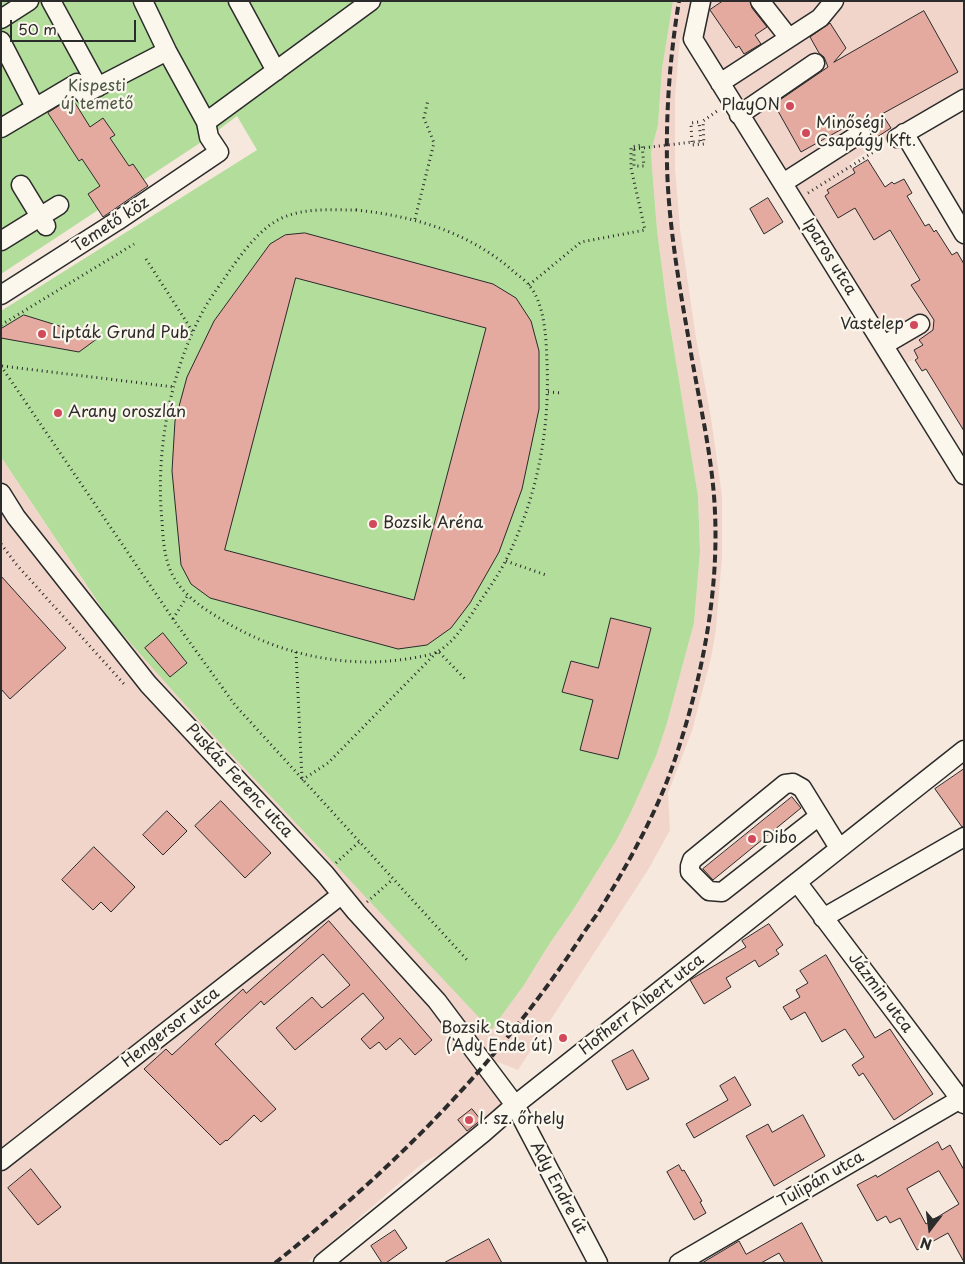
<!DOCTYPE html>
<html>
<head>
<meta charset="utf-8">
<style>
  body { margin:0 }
  #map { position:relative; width:965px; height:1264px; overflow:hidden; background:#f6e8dd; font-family:"Playpen Sans",sans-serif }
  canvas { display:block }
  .frame { position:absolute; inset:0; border:2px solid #2b2b2b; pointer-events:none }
  .north { position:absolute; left:905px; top:1204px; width:50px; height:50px; -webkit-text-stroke:4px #fbf7ec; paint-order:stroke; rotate:195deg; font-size:14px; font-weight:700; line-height:20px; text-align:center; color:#2b2b2b }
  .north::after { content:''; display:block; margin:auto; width:18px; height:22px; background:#2b2b2b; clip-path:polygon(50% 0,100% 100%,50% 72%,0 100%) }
  .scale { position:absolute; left:10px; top:20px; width:126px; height:22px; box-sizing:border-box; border:2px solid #2b2b2b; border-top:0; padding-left:6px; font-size:15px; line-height:18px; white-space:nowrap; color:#2b2b2b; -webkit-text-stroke:4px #fbf7ec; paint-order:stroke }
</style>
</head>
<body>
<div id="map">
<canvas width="965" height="1264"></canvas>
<div class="frame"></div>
<div class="north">N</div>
<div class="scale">50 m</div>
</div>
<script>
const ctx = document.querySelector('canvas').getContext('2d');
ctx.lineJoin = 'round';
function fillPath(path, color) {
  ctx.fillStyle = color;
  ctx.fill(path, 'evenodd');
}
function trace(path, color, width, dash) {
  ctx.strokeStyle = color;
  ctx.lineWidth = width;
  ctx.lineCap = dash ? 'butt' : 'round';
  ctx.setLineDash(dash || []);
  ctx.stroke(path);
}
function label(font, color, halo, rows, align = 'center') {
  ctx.font = font + ' "Playpen Sans",sans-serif';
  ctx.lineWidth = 4.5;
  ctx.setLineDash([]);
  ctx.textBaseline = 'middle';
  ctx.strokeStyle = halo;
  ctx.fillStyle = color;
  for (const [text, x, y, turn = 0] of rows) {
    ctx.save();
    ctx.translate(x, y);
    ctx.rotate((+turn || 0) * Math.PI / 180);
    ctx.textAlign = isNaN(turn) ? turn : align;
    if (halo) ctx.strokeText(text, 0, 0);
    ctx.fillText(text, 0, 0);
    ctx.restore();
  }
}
const built = new Path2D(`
  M673,1H964V90L849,163L952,336L888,375L786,202L680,38L675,97V169L680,229L696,338L711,418L722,496V556L716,629L711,658L692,731L668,793L670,830L648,870L518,1070L498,1062L489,1075L506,1101L448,1150L424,1162L307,1263H1V457L110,621L491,1029L524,985L548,946L575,907L616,841L631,812L656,756L667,723L694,623L700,552L698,496L667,307L657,230L652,167L651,152L658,125L662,69Z`);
const green = new Path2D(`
  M1,1H673L662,69L658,125L651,152L652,167L657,230L667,307L698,496L700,552L694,623L667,723L656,756L631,812L616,841L575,907L548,946L524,985L491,1030L197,718L110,620L1,457V311L257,150L237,116L209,137L1,274Z`);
const building = new Path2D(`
  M723,1H750L752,8L767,27L755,35L761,44L744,54L739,46L736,48L710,10Z
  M924,11L958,72L882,114L891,128L871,141L870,128L866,124L860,122L858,120L801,152L774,104L828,67L824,57L819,53L810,37L830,23L846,48L834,62Z
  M72,98L90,127L103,118L115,135L110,138L129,166L133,164L148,186L103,217L88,194L100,186L82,159L79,161L48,113Z
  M868,160L885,187L892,182L894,184L904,179L912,193L907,196L925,226L929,224L934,232L936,230L952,255L957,252L964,264V431L926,369L922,371L915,360L918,358L914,350L923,345L919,340L933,330L934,320L911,285L920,280L890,230L874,240L855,208L838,218L825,196L829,193L827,190L855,173L853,169Z
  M768,198L783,222L764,234L750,209Z
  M305,233L493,284L516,298L531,321L539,351V409L522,489L499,552L470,603L451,628L427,645L398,649L210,598L191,584L181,565L172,471L175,421L187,377L214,321L270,244L285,235ZM296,278L486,328L414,600L225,550Z
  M24,315L98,338L79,352L1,338V329Z
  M1,576L66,648L10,699L1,689Z
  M611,618L651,628L618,759L580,750L593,700L562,692L571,661L598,668Z
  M163,633L187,663L170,677L145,648Z
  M964,769V826L962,827L935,789Z
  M792,797L801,808L713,880L703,869Z
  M221,801L271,853L245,878L195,826Z
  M167,811L187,831L163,855L143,835Z
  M94,847L135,887L111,912L101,902L93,910L62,880Z
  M329,921L432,1040L415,1055L400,1038L386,1050L379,1042L370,1049L361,1039L384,1018L363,993L295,1050L276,1028L312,997L322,1008L350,985L323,954L264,1005L261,1001L215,1044L276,1109L261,1122L254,1115L227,1141L226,1140L220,1145L144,1069L166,1049L172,1055L243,989L246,993Z
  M769,924L783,945L776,950L779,954L759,967L755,960L726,978L731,987L704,1004L690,980L746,947L742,941Z
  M826,955L875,1038L890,1029L933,1094L894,1120L863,1073L859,1076L852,1065L864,1057L845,1029L822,1042L805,1012L791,1020L783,1007L800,997L796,990L808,983L800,971Z
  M633,1050L649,1079L627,1090L612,1061Z
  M735,1077L751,1105L694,1138L686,1124L728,1100L720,1086Z
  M472,1109L481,1120L467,1131L458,1120Z
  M803,1115L825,1156L774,1186L746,1136L768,1124L772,1132Z
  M938,1142L942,1150L950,1145L964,1170V1262L948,1233L917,1250L900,1218L890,1223L886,1216L877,1221L857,1185L876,1175L877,1177ZM939,1171L959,1204L926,1224L907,1189Z
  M679,1165L682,1171L684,1170L702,1201L700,1202L706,1213L694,1220L667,1172Z
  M31,1169L61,1207L38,1225L8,1188Z
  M802,1223L823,1263H785L779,1253L761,1263H702L739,1241L746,1254Z
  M395,1230L407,1248L386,1263H382L371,1246Z
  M489,1239L502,1263H444Z`);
const path = new Path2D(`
  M701,141L699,122L691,123L692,145L704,144L703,121L720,109
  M808,193L883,146
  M356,210C414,216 468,232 512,270C517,275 524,279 528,284C545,303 546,337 547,362C550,431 537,498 506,560C498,576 487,591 477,606C467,621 454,643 437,652C423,658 387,662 370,662C315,662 262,646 216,616C199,606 181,592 172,574C164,558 163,538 162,521C155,450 171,366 207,304C213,294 220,285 226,276C240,256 255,234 276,221C300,207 330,210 356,210Z
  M415,219L434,143L424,118L428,100
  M146,259L193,332
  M529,285L581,242L645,230L631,168V147L642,145L644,166H634V149
  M1,325L134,244
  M1,366L173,619L235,705L468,961
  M2,366L174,387
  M548,392L562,393
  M1,544L16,564L124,684
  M506,561L546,575
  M173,619L188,595
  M296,652L302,779
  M302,780L328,763L438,651L467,681
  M336,863L359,842
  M367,902L393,879`);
const minor = new Path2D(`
  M51,1L98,87
  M238,1L276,71
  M701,1L693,39L964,475
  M760,1L789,38
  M1,19L29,1
  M1,41L35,107
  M720,83L820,18L834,1
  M739,115L815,63
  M206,122L371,1
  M1,128L77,83L84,94L167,51
  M904,133L964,234
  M897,138L964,99
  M783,183L861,133
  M21,185L46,226
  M1,241L59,205
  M1,295L117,221L219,152L209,137L206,122L167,51L143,1
  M884,345L920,324
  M1,493L16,517L148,684L325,874L356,912L437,1001L515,1105L598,1263
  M819,816L722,892L709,891L690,872V866L692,860L785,784L793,783L802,788L839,848
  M797,882L964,1104
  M823,918L964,837
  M1,1161L341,895
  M323,1263L483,1133L515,1105L964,750
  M679,1263L964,1097`);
const rail = new Path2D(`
  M275,1263C392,1170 499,1063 581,937C587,927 595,918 601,908C628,864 658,810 674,762C703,677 721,585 714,496C710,444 697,392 689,341C679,285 668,220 667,164C666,109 670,56 679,1`);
const pathBridge = new Path2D(`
  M634,149L701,141`);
const markers = [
  [790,106,5,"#d1495b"],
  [806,133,5,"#d1495b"],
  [914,325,5,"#d1495b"],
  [42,334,5,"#d1495b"],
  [58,413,5,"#d1495b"],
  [373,524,5,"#d1495b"],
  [752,839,5,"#d1495b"],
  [563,1038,5,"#d1495b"],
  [469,1120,5,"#d1495b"]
];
const parkNames = [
  ["Kispesti",97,87],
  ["új temető",97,105]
];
const poiNames = [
  ["PlayON",780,106,"right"],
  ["Minőségi",816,124],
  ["Csapágy Kft.",816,142],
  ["Vastelep",904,325,"right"],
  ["Lipták Grund Pub",52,334],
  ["Arany oroszlán",68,413],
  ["Bozsik Aréna",383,524],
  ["Dibo",762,839],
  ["Bozsik Stadion",553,1029,"right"],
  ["(Ady Ende út)",553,1047,"right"],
  ["I. sz. őrhely",479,1120]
];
const streetNames = [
  ["Temető köz",111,225,-33],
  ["Iparos utca",829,257,58],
  ["Puskás Ferenc utca",239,781,47],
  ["Jázmin utca",880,993,53],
  ["Hofherr Albert utca",642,1005,-38],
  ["Hengersor utca",171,1028,-38],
  ["Tulipán utca",821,1180,-30],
  ["Ady Endre út",558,1188,62]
];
fillPath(built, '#f1d5cb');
fillPath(green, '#b2dd9b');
fillPath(building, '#e4aaa0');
trace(building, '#2b2b2b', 1);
trace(minor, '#2b2b2b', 21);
trace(path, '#2b2b2b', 3, [1, 4]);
trace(minor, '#fbf7ec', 18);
trace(rail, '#2b2b2b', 4, [8, 4]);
trace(pathBridge, '#2b2b2b', 3, [1, 4]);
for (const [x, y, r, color] of markers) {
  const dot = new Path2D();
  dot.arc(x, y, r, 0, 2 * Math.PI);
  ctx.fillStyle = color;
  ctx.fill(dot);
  trace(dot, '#fbf7ec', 2);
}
label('16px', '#4d5847', '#fbf7ec', parkNames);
label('16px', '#2b2b2b', '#fbf7ec', poiNames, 'left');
label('16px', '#2b2b2b', '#fbf7ec', streetNames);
</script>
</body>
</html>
